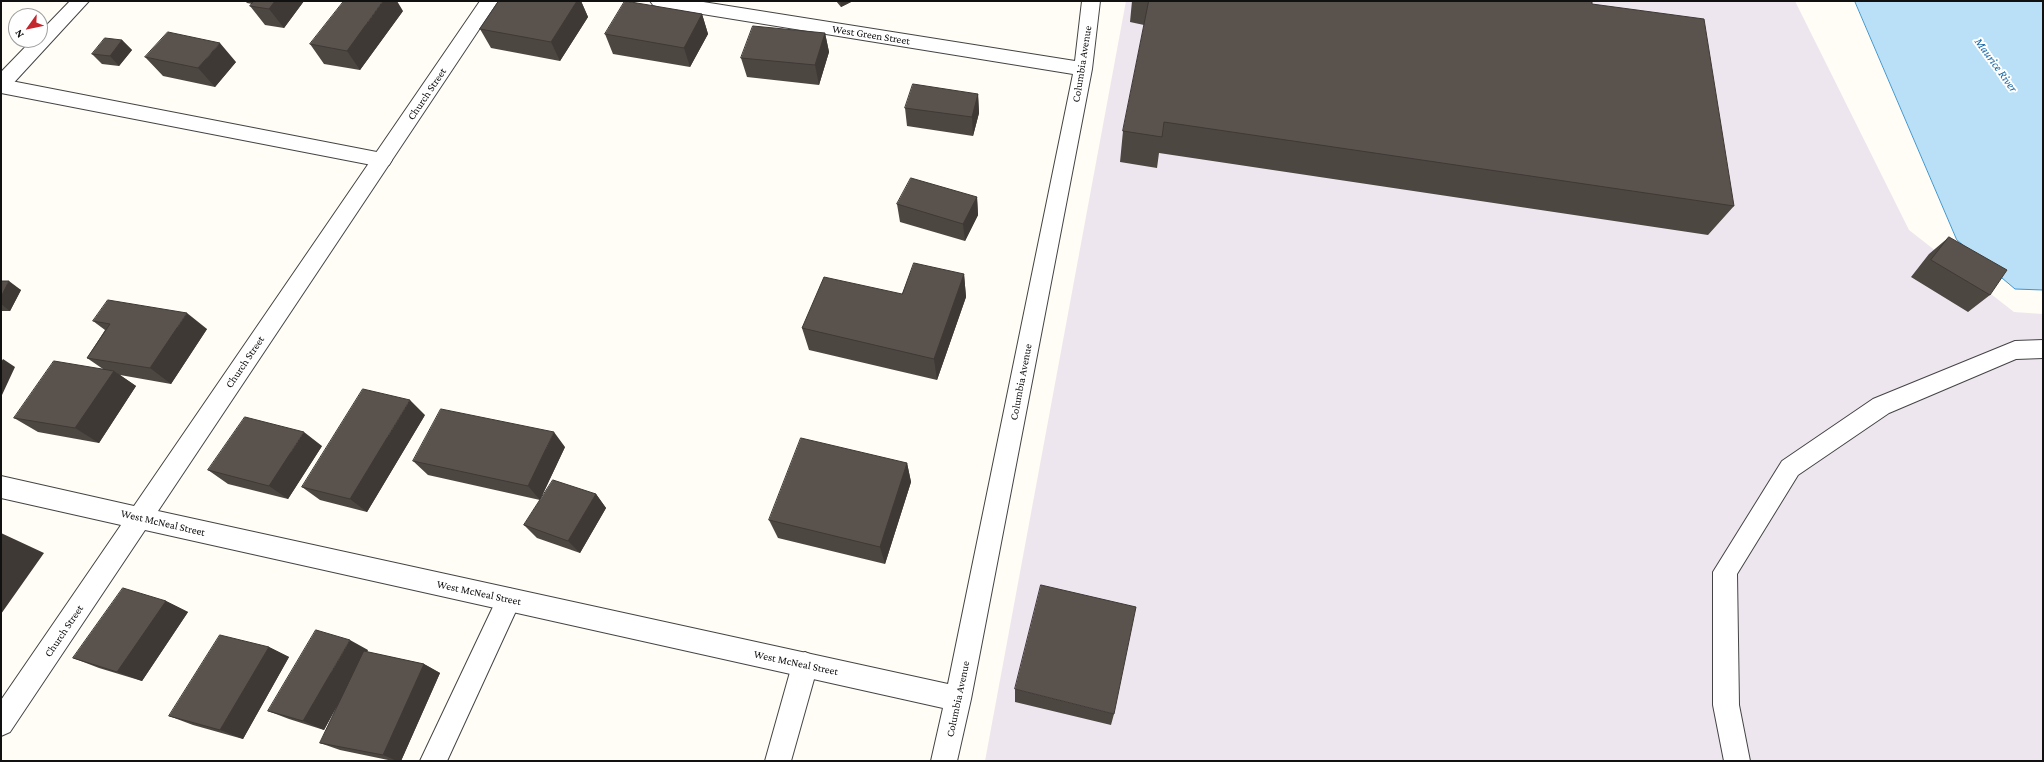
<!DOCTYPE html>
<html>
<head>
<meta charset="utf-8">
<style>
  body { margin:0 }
  #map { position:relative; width:2044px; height:762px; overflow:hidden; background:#fffdf5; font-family:"Crimson Pro",serif }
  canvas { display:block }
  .frame { position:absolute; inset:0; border:2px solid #111; pointer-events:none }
  .north { position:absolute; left:8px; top:8px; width:40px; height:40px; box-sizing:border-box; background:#fff; border:1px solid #a0a0a0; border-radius:50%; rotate:237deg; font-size:11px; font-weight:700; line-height:16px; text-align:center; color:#111 }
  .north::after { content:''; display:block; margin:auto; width:14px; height:18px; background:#c4262e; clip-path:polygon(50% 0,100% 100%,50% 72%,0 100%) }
</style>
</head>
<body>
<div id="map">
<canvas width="2044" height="762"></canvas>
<div class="frame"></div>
<div class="north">N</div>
</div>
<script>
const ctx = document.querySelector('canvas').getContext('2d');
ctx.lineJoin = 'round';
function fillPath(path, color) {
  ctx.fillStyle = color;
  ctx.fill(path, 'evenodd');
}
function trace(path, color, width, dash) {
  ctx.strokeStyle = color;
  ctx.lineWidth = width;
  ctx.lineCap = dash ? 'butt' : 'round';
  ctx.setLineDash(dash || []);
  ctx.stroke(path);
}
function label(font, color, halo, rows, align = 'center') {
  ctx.font = font + ' "Crimson Pro",serif';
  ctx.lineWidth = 4;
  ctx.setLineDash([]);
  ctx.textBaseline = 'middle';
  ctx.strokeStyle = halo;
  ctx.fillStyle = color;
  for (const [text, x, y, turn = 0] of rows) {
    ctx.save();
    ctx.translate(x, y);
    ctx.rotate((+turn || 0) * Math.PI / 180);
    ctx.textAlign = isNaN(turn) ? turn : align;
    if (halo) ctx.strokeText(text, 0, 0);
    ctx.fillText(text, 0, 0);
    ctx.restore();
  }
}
const industrial = new Path2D(`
  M1126,1H1795L1909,230L2014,312L2043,314V761H985Z`);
const water = new Path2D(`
  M1855,1H2043V290L2015,289L1957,240Z`);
const service = new Path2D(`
  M1,79L382,153L389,155L392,160L389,165L382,167L1,93Z
  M2043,340V358L2016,359L1889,413L1798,475L1737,574L1739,705L1750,761H1724L1713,705V572L1782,461L1873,399L2015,341Z
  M509,588L518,592L521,600L447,761H420L500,592Z
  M805,652L814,656L818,665L791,761H765L792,665L796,656Z`);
const minor = new Path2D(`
  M70,1H89L8,89L1,91V72L32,40H40V32Z
  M480,1H498L158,511L948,684L1073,74L659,7L653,5L650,1H697L1075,61L1082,1H1100L1092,69L971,699L957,761H931L943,708L145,530L10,732L1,736V700L121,525L1,498V476L134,506Z`);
const wall = new Path2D(`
  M245,1H304L284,28L265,25L250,6L252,4L247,3Z
  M309,1H321L320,2Z
  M499,1H581L588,17L560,61L491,48L480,29Z
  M836,1H853L841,7Z
  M1132,1H1592V4L1734,206L1708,235L1159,153L1157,168L1120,162L1123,131L1144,25L1130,22Z
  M403,11L360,70L324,64L310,44Z
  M702,14L708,34L690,67L613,54L605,34Z
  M825,33L829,52L819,85L747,77L741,58Z
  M122,40L132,50L119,66L102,64L92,54Z
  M145,57L236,62L215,87L163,76Z
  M978,94L979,113L973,136L907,126L905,108Z
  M977,197L978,215L965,241L900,222L897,204Z
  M1949,237L1990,295L1968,312L1911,277L1929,254Z
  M964,274L966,297L937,380L809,350L802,328L902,294Z
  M1,281L21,290L10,311H1Z
  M93,321L207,329L171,384L120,375L136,386L99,443L38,432L14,418L103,369L87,358L105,330Z
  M425,415L367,512L320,500L302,487Z
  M322,446L288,499L228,484L208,470Z
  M565,447L540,500L596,494L606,508L580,553L537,538L524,525L540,500L428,475L413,461Z
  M907,463L911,482L885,564L778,538L769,520Z
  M166,601L188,612L142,681L99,668L73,658Z
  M269,647L289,657L243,739L193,725L169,716Z
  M368,650L367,652L424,664L440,673L401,761H393L340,750L320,743L340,700L324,730L289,719L268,711Z
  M1015,689L1114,714L1111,725L1015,702Z`);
const shadedWall = new Path2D(`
  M275,1H304L284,28L269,9Z
  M383,1H397L403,11L360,70L347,51Z
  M577,1H581L588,17L560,61L551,42Z
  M840,1H853L841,7Z
  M702,14L708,34L690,67L684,48Z
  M825,33L829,52L819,85L815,65Z
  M122,40L132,50L119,66L110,56Z
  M220,43L236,62L215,87L198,68Z
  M978,94L979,113L973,136L972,117Z
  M977,197L978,215L965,241L963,224Z
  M964,274L966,297L937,380L934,359Z
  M9,281L21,290L10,311L1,304V297Z
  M187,313L207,329L171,384L150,368Z
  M3,359L15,367L2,395L1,394V362Z
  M114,371L136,386L99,443L75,428Z
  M410,400L425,415L367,512L350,499Z
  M304,432L322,446L288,499L269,486Z
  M554,432L565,447L540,500L528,486Z
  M907,463L911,482L885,564L880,547Z
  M596,494L606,508L580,553L568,541Z
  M1,533L44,553L1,614Z
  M166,601L188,612L142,681L117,672Z
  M350,640L368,650L324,730L303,721Z
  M269,647L289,657L243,739L220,730Z
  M424,664L440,673L401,761H397L383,755Z`);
const building = new Path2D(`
  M254,1H275L269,9L250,6Z
  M344,1H383L347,51L310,44Z
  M499,1H577L551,42L480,29Z
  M625,1L702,14L684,48L605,34Z
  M1149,1H1592V4L1704,19L1734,206L1164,122L1162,137L1123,131Z
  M753,26L825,33L815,65L741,58Z
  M168,32L220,43L198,68L145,57Z
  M105,38L122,40L110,56L92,54Z
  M913,84L978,94L972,117L905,108Z
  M911,178L977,197L963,224L897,204Z
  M1949,237L2007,270L1990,295L1931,260Z
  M914,263L964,274L934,359L802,328L824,277L902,294Z
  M1,281H9L1,297Z
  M108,300L187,313L150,368L87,358L110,324L93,321Z
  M54,361L114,371L75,428L14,418Z
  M363,389L410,400L350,499L302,487Z
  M441,409L554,432L528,486L413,461Z
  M245,417L304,432L269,486L208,470Z
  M801,438L907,463L880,547L769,520Z
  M553,480L596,494L568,541L524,525Z
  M1041,585L1136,607L1114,714L1015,689Z
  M123,588L166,601L117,672L73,658Z
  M316,630L350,640L303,721L268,711Z
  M220,635L269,647L220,730L169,716Z
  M364,651L424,664L383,755L320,743Z`);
const streetNames = [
  ["West Green Street",871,35,9],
  ["Columbia Avenue",1082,64,-81],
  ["Church Street",427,94,-56],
  ["Church Street",245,362,-56],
  ["Columbia Avenue",1021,382,-79],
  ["West McNeal Street",163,523,13],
  ["West McNeal Street",479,593,12],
  ["Church Street",64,631,-56],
  ["West McNeal Street",796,663,12],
  ["Columbia Avenue",958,699,-78]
];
const waterNames = [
  ["Maurice River",1996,65,54]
];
fillPath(industrial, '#eee6ef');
fillPath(water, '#b9e0f7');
trace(water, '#3f96cf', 1);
trace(service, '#444', 2);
trace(minor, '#444', 2);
fillPath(service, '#fff');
fillPath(minor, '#fff');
fillPath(wall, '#4d4742');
fillPath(shadedWall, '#3f3936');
fillPath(building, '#5a524d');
trace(building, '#3f3936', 1);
label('11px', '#111', '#fff', streetNames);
label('italic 12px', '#1768a6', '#fff', waterNames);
</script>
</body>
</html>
